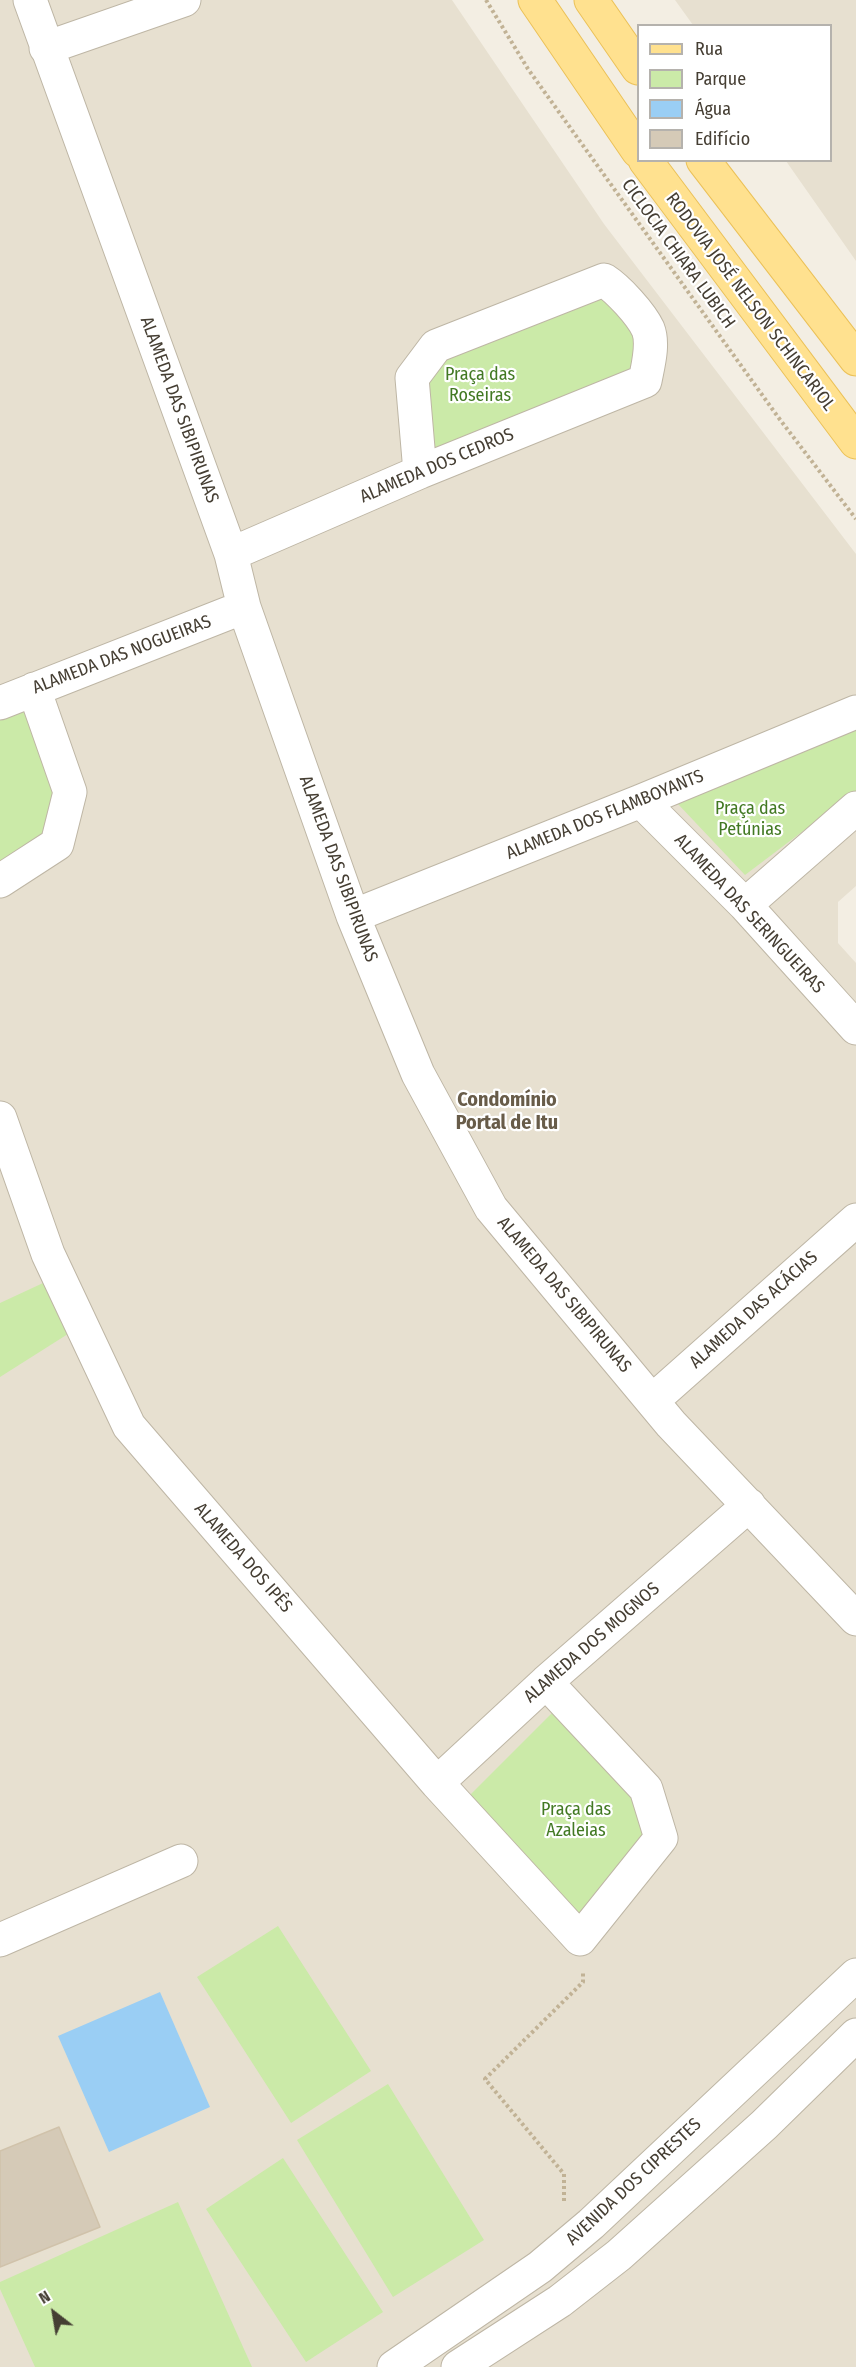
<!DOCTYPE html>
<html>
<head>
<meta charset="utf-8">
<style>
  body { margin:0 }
  #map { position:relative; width:856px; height:2367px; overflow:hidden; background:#f3eee3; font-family:"Fira Sans Condensed",sans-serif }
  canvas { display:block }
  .legend { position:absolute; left:637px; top:24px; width:195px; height:138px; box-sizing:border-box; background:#fff; border:2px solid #b5b2ad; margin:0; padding:8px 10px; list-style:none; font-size:18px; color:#453e33 }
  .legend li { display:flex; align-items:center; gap:12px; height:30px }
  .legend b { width:30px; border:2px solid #b5b2ad }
  .north { position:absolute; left:24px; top:2283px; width:60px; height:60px; -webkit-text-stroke:4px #fff; paint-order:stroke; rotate:329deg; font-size:16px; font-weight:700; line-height:24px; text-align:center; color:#453e33 }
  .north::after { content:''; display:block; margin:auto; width:21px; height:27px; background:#453e33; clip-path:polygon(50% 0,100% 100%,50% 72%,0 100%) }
</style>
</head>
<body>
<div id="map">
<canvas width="856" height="2367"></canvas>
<ul class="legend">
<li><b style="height:8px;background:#ffe18f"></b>Rua</li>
<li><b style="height:16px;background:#cbeaa8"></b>Parque</li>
<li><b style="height:16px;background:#9acef4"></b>Água</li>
<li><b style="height:16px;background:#d5cab7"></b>Edifício</li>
</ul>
<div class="north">N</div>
</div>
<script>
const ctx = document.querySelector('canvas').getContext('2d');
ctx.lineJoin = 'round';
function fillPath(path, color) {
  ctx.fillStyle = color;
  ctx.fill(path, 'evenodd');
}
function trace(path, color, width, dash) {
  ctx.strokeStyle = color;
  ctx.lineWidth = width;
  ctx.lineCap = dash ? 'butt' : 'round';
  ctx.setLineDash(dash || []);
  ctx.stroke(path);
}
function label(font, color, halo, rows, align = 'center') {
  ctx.font = font + ' "Fira Sans Condensed",sans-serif';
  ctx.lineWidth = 4.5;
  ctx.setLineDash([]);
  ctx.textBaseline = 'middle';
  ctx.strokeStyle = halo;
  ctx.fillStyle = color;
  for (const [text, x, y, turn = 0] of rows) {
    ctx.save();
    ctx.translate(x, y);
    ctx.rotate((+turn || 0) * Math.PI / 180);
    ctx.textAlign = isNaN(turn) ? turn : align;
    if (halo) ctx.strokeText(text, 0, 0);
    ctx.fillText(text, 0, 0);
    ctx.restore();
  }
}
const residential = new Path2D(`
  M0,0H452L604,224L856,554V886L838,902V943L856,963V2367H0Z
  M675,0H856V261L786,161L830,160V26L693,25Z`);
const green = new Path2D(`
  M597,292L636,331L639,374L429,455L418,383L441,351Z
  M31,693L67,790L54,842L0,878V706Z
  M856,726V791L745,875L678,804Z
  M56,1277L79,1327L0,1377V1303Z
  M555,1710L642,1792L655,1838L580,1923L465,1800Z
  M278,1926L371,2071L291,2123L197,1977Z
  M388,2084L484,2240L393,2297L297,2140Z
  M283,2158L383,2312L306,2362L206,2209Z
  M178,2202L252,2367H35L0,2289V2282Z`);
const water = new Path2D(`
  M160,1992L210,2107L109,2152L58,2036Z`);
const building = new Path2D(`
  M59,2127L100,2227L0,2267V2151Z`);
const path = new Path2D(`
  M486,0L528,69L778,417L856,519
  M564,2201V2174L485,2079L583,1982V1973`);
const minor = new Path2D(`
  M30,0L231,554L244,607L353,916L418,1074L491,1208L671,1424L856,1619
  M46,48L184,0
  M231,554L420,472L645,381C648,365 654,344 648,329C641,314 618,289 604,280L436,346L412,378L420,472
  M0,703L244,607
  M641,801L745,905L856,1028
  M0,881L57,844L70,792L34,689
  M745,905L856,808
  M353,916L641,801L856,712
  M0,1118L48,1254L129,1426L437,1783L580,1939L661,1838L646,1789L546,1682
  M652,1401L856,1220
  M437,1783L546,1682L749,1505
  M0,1940L181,1861
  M394,2367L540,2267L591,2224L856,1975
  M458,2367L560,2301L619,2255L764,2125L856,2035`);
const primary = new Path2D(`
  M535,0L638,151
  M591,0L638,68
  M645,160L856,442
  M703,160L856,359`);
const streetNames = [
  ["CICLOCIA CHIARA LUBICH",678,254,54],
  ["RODOVIA JOSÉ NELSON SCHINCARIOL",750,302,53],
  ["ALAMEDA DAS SIBIPIRUNAS",179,410,70],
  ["ALAMEDA DOS CEDROS",437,466,-23],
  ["ALAMEDA DAS NOGUEIRAS",122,655,-21],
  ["ALAMEDA DOS FLAMBOYANTS",605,815,-22],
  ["ALAMEDA DAS SIBIPIRUNAS",338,869,70],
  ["ALAMEDA DAS SERINGUEIRAS",749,914,47],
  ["ALAMEDA DAS SIBIPIRUNAS",564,1295,50],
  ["ALAMEDA DAS ACÁCIAS",754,1310,-42],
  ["ALAMEDA DOS IPÊS",243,1558,49],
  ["ALAMEDA DOS MOGNOS",592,1643,-41],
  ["AVENIDA DOS CIPRESTES",634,2182,-43]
];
const parkNames = [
  ["Praça das",480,375],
  ["Roseiras",480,396],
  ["Praça das",750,809],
  ["Petúnias",750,830],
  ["Praça das",576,1810],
  ["Azaleias",576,1831]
];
const neighbourhoodNames = [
  ["Condomínio",507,1100],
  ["Portal de Itu",507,1123]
];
fillPath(residential, '#e7e0d0');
fillPath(green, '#cbeaa8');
fillPath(water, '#9acef4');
fillPath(building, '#d5cab7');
trace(building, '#d0c2aa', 1.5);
trace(minor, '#beb6a5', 35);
trace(primary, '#ebc158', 35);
trace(path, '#c1b295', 4, [3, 3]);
trace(minor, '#fff', 33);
trace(primary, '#ffe18f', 33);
label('18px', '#453e33', '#fff', streetNames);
label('18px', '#427923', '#fff', parkNames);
label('bold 20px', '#685c49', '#fff', neighbourhoodNames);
</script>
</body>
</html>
